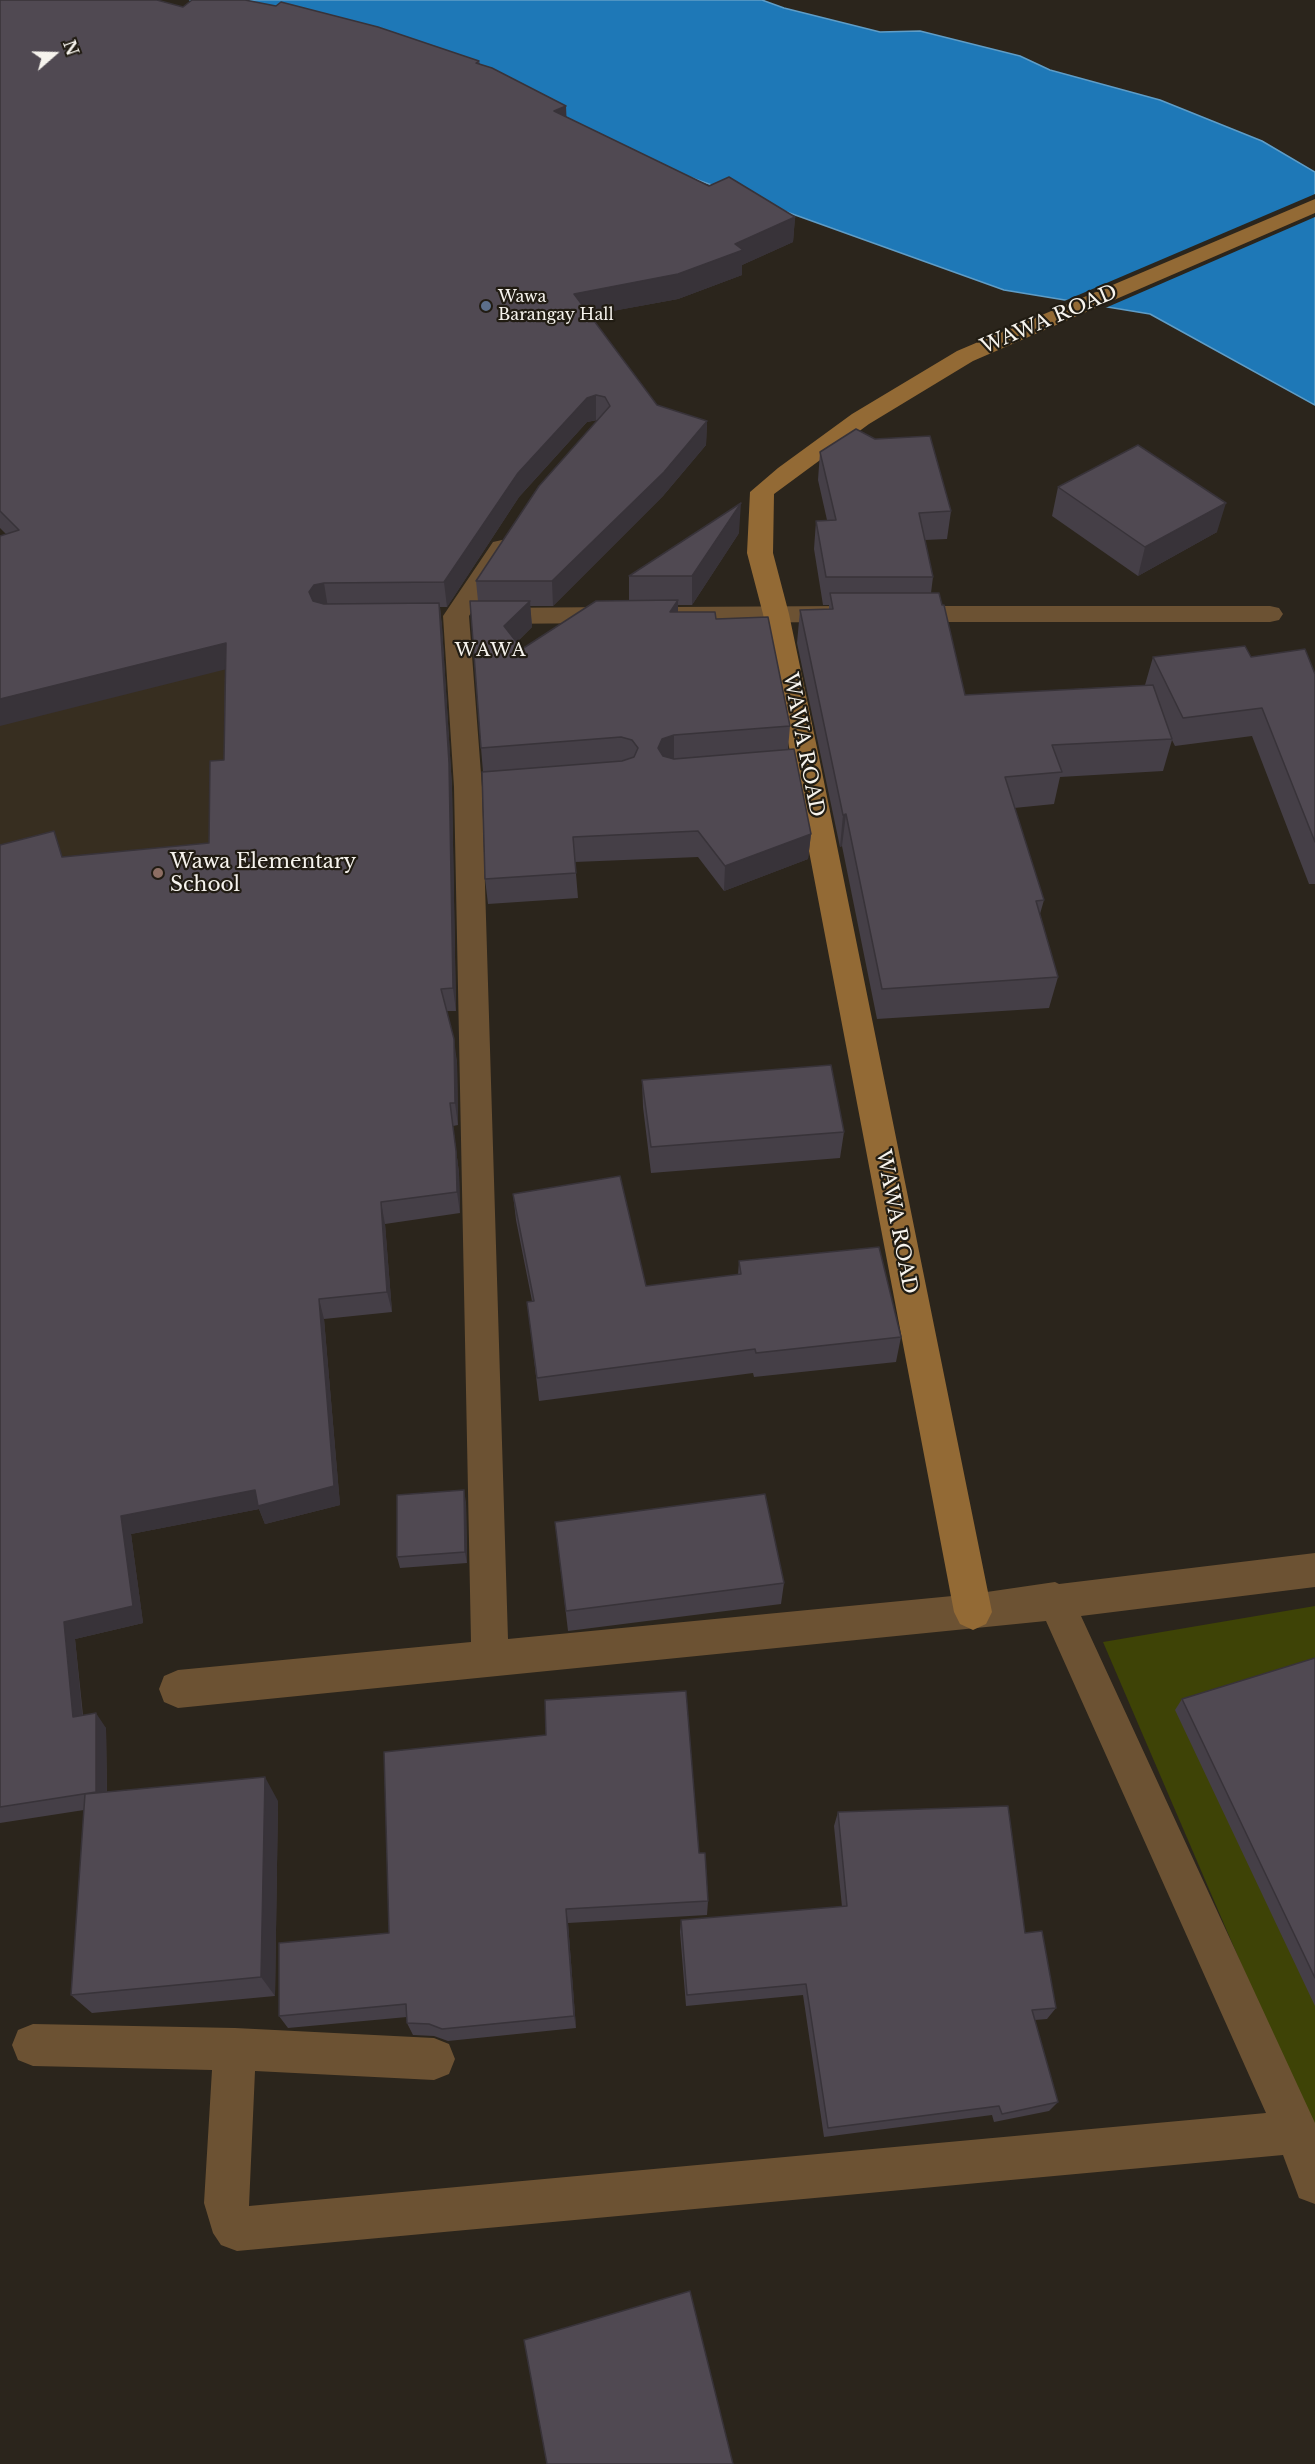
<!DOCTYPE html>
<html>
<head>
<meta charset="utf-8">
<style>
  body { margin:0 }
  #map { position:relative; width:1315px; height:2464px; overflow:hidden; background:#2b251c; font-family:"Libre Baskerville",serif }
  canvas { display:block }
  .north { position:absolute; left:24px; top:24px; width:60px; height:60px; -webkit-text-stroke:4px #211c13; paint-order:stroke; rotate:70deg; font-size:16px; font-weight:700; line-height:24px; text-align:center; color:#f6f3ed }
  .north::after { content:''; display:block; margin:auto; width:21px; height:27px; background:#f6f3ed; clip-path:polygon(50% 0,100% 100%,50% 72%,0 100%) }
</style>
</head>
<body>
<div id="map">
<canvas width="1315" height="2464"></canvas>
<div class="north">N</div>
</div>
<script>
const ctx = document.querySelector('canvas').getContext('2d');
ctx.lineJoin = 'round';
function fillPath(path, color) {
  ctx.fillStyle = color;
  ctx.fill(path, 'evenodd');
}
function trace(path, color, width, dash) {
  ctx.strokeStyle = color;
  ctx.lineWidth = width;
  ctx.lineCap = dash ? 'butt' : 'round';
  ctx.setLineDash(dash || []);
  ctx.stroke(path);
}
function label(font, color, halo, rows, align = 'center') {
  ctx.font = font + ' "Libre Baskerville",serif';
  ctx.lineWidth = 4.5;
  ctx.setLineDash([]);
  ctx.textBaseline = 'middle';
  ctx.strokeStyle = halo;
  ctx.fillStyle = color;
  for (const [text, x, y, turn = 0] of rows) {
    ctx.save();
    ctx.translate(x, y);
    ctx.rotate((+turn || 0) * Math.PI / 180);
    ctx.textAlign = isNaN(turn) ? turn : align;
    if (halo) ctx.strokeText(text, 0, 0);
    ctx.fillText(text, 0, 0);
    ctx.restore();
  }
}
const built = new Path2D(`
  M280,577L318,1080L0,1157V666Z`);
const green = new Path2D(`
  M1315,1606V2136L1103,1642Z`);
const water = new Path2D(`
  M190,0H762L784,8L880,32L920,31L1020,56L1050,70L1160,100L1262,141L1315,172V405L1150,314L1004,290L631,156L250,9Z`);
const pier = new Path2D(`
  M1315,194V217L1103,309L1062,302Z`);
const street = new Path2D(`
  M502,540L511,542L514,548L469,616L482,787L508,1639L973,1594L1055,1582L1059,1584L1315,1553V1587L1081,1616L1315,2123V2204L1299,2198L1283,2155L237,2251L221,2245L213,2233L204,2203L212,2070L33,2066L18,2060L12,2045L18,2030L33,2024L235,2028L434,2038L449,2044L455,2059L449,2074L434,2080L255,2071L249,2206L1266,2113L1046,1621L178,1708L164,1702L159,1689L164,1676L178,1670L471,1642L454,787L443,616L493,542Z
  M845,606L854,608L858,614L854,620L845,622L671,623L662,621L658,615L662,609L671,607Z
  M902,606H1270L1279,608L1283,614L1279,620L1270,622H902L893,620L889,614L893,608Z
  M617,607L626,609L630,615L626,621L617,623L485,624L476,622L472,616L476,610L485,608Z`);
const secondary = new Path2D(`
  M1315,199V213L973,361L869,424L774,494L773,553L789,614L820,762L992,1612L986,1624L973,1630L960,1624L954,1612L792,762L763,614L747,553L750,492L778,468L852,414L957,351Z`);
const wall = new Path2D(`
  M0,0L183,7L479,61L480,64L566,106V117L709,186L795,217L793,242L742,265V275L678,299L590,315L657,405L707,421L706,445L663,496L553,606H530L532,627L517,642L522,649L629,600V576L739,533L692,605H678V612L716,619L790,726L788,749L811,834L808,859L724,891L698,857L575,862L578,898L488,904L485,879L483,772L481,748L478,601L476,581L598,420L587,422L519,497L447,607H440L442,627L452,787L456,1011H447L457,1062L458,1125L453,1126L459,1173L460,1213L385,1224L392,1312L324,1319L340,1505L265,1524L259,1509L131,1534L143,1623L75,1639L83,1715L106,1728L107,1792L278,1801L275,1996L92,2013L71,1995L84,1810L0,1823V845L63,857L209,843L224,760L225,669L6,534L0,528Z
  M820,452L951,511L947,539L925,540L933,577L931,593L965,695L1145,685L1153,657H1251L1315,674V884H1309L1252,736L1175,746L1172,740L1163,771L1060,777L1054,804L1014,808L1044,900L1040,914L1058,977L1049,1008L877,1019L842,846L840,847L797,643L800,610L829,609V605H823L814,549L816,521L827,520L818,480Z
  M1058,487L1217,532L1138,576L1052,516Z
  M642,1080L844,1132L840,1158L651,1173L643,1107Z
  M513,1194L646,1286L738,1275L739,1261L901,1337L896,1362L754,1377L753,1373L539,1401L530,1326L532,1301L516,1220Z
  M466,1502L467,1563L400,1568L397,1557Z
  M555,1522L784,1583L781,1604L568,1631Z
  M1315,1658V2006L1175,1710L1182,1699Z
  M838,1812L1025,1933L1056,2008L1047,2019L1035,2020L1058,2102L1049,2111L994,2122L992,2115L824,2137L803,1995L686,2006L680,1932L681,1920L842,1907L834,1826Z
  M699,1853L708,1901L707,1915L568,1923L576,2028L448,2041L434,2036L413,2035L407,2023V2017L288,2028L279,2016L389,1933Z`);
const shadedWall = new Path2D(`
  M566,106L567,129L554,111Z
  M795,217L793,242L742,265V275L678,299L575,318L574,294L735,244Z
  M596,395V420L587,422L519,497L447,607L444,582L518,473L587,398Z
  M707,421L706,445L663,496L553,606L552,581Z
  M741,503L739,533L692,605V576Z
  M1226,503L1217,532L1138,576L1145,547Z
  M324,583L328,608L313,617L309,592L314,585Z
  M678,600V626L670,612Z
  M530,601L532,627L506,652L504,626Z
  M439,603L442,627L452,787L456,1011L453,988Z
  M226,643L231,668L0,726V699Z
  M674,735V761L662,765L658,748L662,739Z
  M846,814L842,846L840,847L843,815Z
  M811,834L808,859L724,891L725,866Z
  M454,1039L457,1062L458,1125L455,1103Z
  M450,1103L459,1173L460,1213L457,1192Z
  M381,1202L385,1224L392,1312L387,1292Z
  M319,1299L324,1319L340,1505L265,1524L259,1509L131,1534L143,1623L75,1639L84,1732L73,1717L64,1622L121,1516L255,1490Z
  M464,1490L466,1502L467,1563L465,1552Z
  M96,1713L106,1728L107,1806L96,1792Z
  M265,1777L278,1801L275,1996L261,1977Z
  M566,1909L568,1923L576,2028L574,2016Z`);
const building = new Path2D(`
  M0,0H157L183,7L192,0H245L276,6L281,2L378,27L479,61L476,63L492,68L566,106L554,111L709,186L729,177L795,217L735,244L743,250L678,274L574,294L657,405L707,421L664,472L552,581H476L539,486L610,406L605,397L596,395L587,398L518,473L444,582L324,583L314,585L309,592L313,601L324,604L439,603L449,763L453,988L441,989L454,1039L455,1103H450L456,1151L457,1192L381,1202L387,1292L319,1299L334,1486L258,1506L255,1490L121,1516L133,1606L64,1622L73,1717L96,1713V1792L0,1807V845L54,831L62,857L209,843L210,761L224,760L226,643L0,699V536L19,530L0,511Z
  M856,429L875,439L930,436L951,511L919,513L933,577H826L816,521L836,520L820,452Z
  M1138,445L1226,503L1145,547L1058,487Z
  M741,503L692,576H629Z
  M830,593H939L942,605H944L965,695L1153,685L1172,739L1052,745L1062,772L1005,777L1044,900L1036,901L1058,977L882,989L846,814L843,815L800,610L833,609Z
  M678,600L670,612H715L716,619L768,617L790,726L674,735L662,739L658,748L663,756L674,759L794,749L811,834L725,866L698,831L573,837L576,873L485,879L482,772L622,761L634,757L638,748L632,740L621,737L481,748L470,601H530L504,626L522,649L596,601Z
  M1245,646L1251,657L1305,649L1315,674V842L1262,708L1183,718L1153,657Z
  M831,1065L844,1132L651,1147L642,1080Z
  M620,1176L646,1286L741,1274L739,1261L879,1247L901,1337L756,1353L755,1349L537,1378L527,1302L534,1301L513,1194Z
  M464,1490L465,1552L397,1557V1495Z
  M765,1494L784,1583L566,1611L555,1522Z
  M1315,1658V1978L1182,1699Z
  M686,1691L699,1853H705L708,1901L566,1909L574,2016L442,2029L429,2024L407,2023L406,2004L279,2016V1943L389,1933L384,1752L546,1735L545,1700Z
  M265,1777L261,1977L71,1995L85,1794Z
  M1008,1806L1025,1933L1042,1931L1056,2008L1032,2010L1058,2102L1002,2114L999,2106L828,2128L806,1984L687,1995L681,1920L847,1906L838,1812Z
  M690,2291L733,2464H547L524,2340Z`);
const markers = [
  [486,306,6,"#5c6f8a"],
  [158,873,6,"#8d6e63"]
];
const farPoinames = [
  ["Wawa",498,297],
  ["Barangay Hall",498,315]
];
const farQuarternames = [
  ["WAWA",491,651]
];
const streetNames = [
  ["WAWA ROAD",1049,320,-23],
  ["WAWA ROAD",803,745,79],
  ["WAWA ROAD",896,1222,79]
];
const poiNames = [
  ["Wawa Elementary",170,862],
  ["School",170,885]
];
fillPath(built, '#372e20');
fillPath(green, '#3e4306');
fillPath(water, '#1e78b7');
trace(water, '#5f9dc7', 1.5);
fillPath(pier, '#2b251c');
fillPath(street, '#6c5233');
fillPath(secondary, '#936a35');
fillPath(wall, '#453f47');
fillPath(shadedWall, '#383339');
fillPath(building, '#504952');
trace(building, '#383339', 1.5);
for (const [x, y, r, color] of markers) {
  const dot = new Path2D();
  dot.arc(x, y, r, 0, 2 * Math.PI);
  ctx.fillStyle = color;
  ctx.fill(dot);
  trace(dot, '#211c13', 2);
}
label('16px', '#f6f3ed', '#211c13', farPoinames, 'left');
ctx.letterSpacing = '1.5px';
label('18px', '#f6f3ed', '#211c13', farQuarternames);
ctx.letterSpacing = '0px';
label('20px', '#f6f3ed', '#211c13', streetNames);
label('20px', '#f6f3ed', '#211c13', poiNames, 'left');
</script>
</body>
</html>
